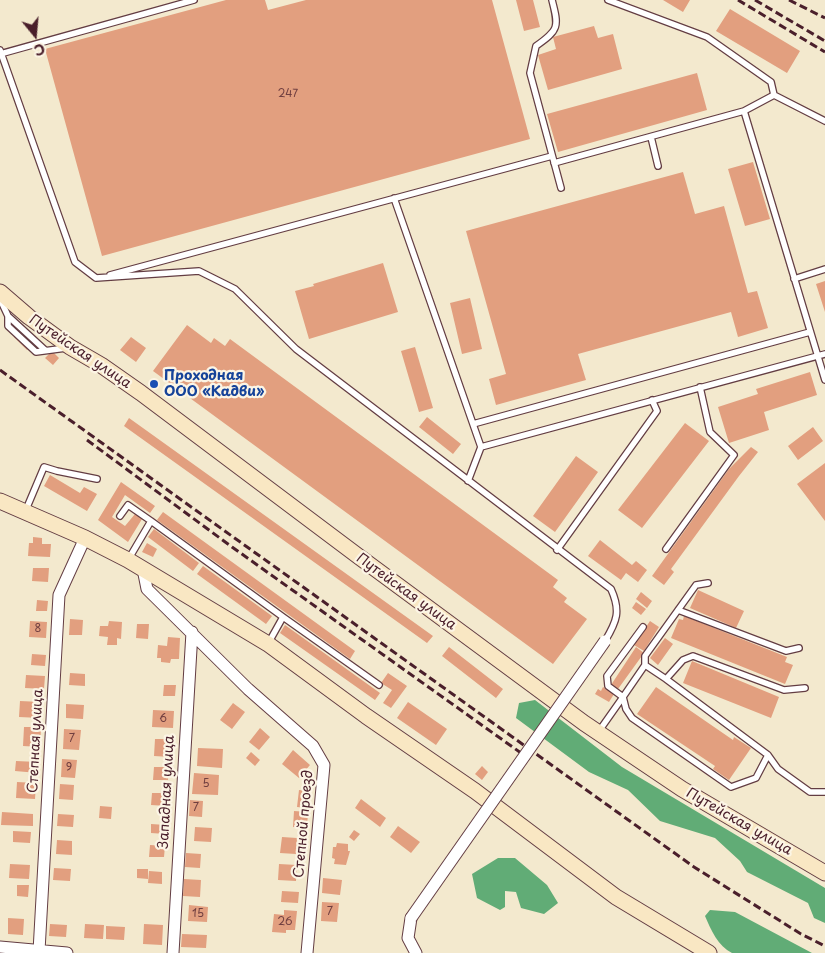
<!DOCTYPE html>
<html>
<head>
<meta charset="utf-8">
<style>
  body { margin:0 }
  #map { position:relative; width:825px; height:953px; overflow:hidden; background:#f3e9ce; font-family:"Playpen Sans",sans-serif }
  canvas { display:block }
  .north { position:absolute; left:10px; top:10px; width:50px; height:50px; -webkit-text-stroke:4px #fcf5e5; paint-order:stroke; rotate:163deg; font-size:14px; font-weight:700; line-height:20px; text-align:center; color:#4a1f2b }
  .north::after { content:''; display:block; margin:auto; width:18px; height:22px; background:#4a1f2b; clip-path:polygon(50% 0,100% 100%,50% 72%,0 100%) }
</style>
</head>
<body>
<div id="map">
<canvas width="825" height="953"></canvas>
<div class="north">С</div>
</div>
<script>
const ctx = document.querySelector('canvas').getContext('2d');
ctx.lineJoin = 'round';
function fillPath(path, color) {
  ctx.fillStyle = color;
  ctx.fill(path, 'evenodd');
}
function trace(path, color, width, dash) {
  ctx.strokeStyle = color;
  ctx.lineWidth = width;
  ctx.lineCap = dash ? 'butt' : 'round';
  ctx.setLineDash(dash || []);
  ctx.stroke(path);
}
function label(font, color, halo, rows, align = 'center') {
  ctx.font = font + ' "Playpen Sans",sans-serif';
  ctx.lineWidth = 4.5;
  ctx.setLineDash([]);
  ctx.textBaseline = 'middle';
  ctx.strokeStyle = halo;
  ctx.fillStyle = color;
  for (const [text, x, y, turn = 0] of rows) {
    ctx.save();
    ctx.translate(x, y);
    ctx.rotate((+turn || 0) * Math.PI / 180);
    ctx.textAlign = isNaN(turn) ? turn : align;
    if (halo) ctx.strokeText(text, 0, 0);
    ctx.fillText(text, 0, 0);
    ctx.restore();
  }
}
const forest = new Path2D(`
  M535,700L622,767L825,888V923L814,918L808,903L747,872L740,861L715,838L660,821L628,790L589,772L516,718L519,703Z
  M498,858H515L547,885L558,903L544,914L521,908L516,892L505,891V907L500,910L477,898L472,874Z
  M710,910L735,912L812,953H732C718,946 711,930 705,916Z`);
const building = new Path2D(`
  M226,0H265L268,10L306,0H492L530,139L102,256L45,49Z
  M516,0H533L540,27L524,31Z
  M663,0H690L683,12Z
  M730,9L800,51L787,73L716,31Z
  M594,26L598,38L613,34L622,69L548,90L538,55L556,49L553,37Z
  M697,73L707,110L558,152L547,114Z
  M753,162L770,219L745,226L728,169Z
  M683,172L695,214L724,206L748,293L757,291L768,328L738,337L731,312L578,354L586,380L496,405L489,379L506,374L466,231Z
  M383,263L398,312L309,339L295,291L314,286L313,284Z
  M825,281V312L816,284Z
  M470,298L482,349L462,354L450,303Z
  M187,325L211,343L214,338L225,346L230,339L558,580L553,587L567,598L564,602L587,619L553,664L153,371Z
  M23,327L37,339L27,350L14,337Z
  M131,337L146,348L136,362L120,350Z
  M415,347L433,408L419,412L401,351Z
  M52,351L59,358L53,365L45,358Z
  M810,372L817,395L764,412L769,430L729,443L718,407L758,394L756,389Z
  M427,417L461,444L453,454L419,427Z
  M129,418L433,636L427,643L124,426Z
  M685,423L709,441L642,528L618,510Z
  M813,427L823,441L798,460L788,446Z
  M751,447L758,452L739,476L671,569L674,572L664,585L652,576L729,469Z
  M576,456L598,472L555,532L533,516Z
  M825,463V521L797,484Z
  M50,475L80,493L84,487L97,494L87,511L44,486Z
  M121,482L155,506L150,513L125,495L112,517L125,526L135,514L142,519L128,542L98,520Z
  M163,512L355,651L350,659L157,520Z
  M154,529L199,563L193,571L148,537Z
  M33,537L42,538V544H51L50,557L28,556L29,543H33Z
  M600,540L632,565L636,561L647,570L638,582L626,573L621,580L588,556Z
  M147,543L157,549L153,557L142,552Z
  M203,566L272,616L266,624L197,574Z
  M33,568H49L48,582L32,581Z
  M698,590L744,611L736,628L690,608Z
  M641,592L652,601L647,608L636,599Z
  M37,600L48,601L47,611H36Z
  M636,602L646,609L641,615L632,608Z
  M684,616L787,657L785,662L793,665L785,684L671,638L679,619L683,620Z
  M70,619L83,620L82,635H69Z
  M30,621L47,622L46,638L29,637Z
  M109,621L122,622L121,639L117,638V645H107L108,637L99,636L100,626H108Z
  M650,621L659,627L644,651L634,645Z
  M137,624H149L148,639L136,638Z
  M285,625L380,693L375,700L280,633Z
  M168,637L180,638L179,659H171L170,663L161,662V658H157L158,645L167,646Z
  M665,638L673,644L658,665L650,658Z
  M449,647L503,689L496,698L442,656Z
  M636,647L644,653L618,689L611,685Z
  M32,654L46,655L45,666L31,665Z
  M692,661L779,697L771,718L683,683Z
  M70,673L85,674V686L69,685Z
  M388,673L407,686L391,708L383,703L392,690L381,683Z
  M26,675L45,676L44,689L25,688Z
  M164,685H176L175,696H163Z
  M603,687L614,694L609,702L595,694L598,689L601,691Z
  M656,687L733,740L734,737L751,748L729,780L713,769L715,766L637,714Z
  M20,701L41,702L40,718L19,717Z
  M408,702L447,729L436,745L397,718Z
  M233,703L245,712L232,729L220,720Z
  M66,704L84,705L83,719L66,718Z
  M153,710L174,711L173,728L152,727Z
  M24,727H41L40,747L23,746Z
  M260,728L270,737L259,750L249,742Z
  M64,729L81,730L79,750L63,749Z
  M155,739H171L170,757L154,756Z
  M198,748L223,749L222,768L197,766Z
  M293,750L310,765L299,778L282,764Z
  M251,752L260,760L255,766L246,758Z
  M62,759L77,760L75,778L61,777Z
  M16,761L38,762V773L15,771Z
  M482,766L488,772L482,780L475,774Z
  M154,767H169L168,780H153Z
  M194,773L219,775L218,795L192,794Z
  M17,782L36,783L35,799L16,798Z
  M60,784L74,785L73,800L59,799Z
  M299,790L309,791L308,808L297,807Z
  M152,793H168L167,806L151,805Z
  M361,799L386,818L380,827L355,808Z
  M190,800L203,801L202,817L189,816Z
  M100,806L112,807L111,819L99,818Z
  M294,811L308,812L307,828L293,827Z
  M2,812L33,814V826L1,825Z
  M58,814L74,815L73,827L57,826Z
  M151,824L166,825L165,834L151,833Z
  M398,826L420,842L411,853L390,837Z
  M195,827L212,828L211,842L194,841Z
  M354,830L360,834L354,841L349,837Z
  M13,831L31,832L30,843L13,842Z
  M282,837L297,838L296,854L280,853Z
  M57,840L72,841V855L56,854Z
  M337,843L348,844V851H350L346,865L334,864L335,859L332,858L333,847H336Z
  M150,845L165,846L164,857H149Z
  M186,853L201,854L200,868L185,867Z
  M10,864L30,865L29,879L9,878Z
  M279,864L297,865L296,881L278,880Z
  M54,868L71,869L70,881L53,880Z
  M137,869H148V879L137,878Z
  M149,871L162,872V884L148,883Z
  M323,878L342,880L340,895L322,893Z
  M184,879L201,880L200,897L183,896Z
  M17,885H29L28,897L17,896Z
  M282,891L299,892L298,903L281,902Z
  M322,902L339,903L337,922L321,921Z
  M189,905L208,907L207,922L188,921Z
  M284,910L297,911L295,930H286V933L272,932L274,914L284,915Z
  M8,918L24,919L23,935L8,934Z
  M50,924L67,925L66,937L49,936Z
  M85,924L104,925L103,939L84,938Z
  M144,924L163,925L162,945L143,944Z
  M106,926L125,927L124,940L106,939Z
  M182,934L207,935L206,948L181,947Z`);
const lane = new Path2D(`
  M552,0C559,27 559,30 536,46L530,73L561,188
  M608,0L707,37L771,82L774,95L825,121
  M0,50L75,262L96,278L199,271L235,289L296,349L611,589C621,611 617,621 605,641
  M0,54L194,0
  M774,95L744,111L825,380
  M651,137L658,166
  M554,163L744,111
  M394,198L481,447
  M110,275L552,156
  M794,279L825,269
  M0,299L8,316V326L36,352L66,348
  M8,316L45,350
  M473,424L810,332
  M468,481L481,447L825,354
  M25,512L44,467L57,471L97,479
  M120,516L128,505L151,521
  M666,549L734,455L710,432L700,387
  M557,550L657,411L652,400
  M128,560L151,521L283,617
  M678,610L786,651L799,648
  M269,642L283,617L379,685
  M645,665L666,679L683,660L693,656L784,690L805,688
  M666,679L768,755L756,778L731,787L632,718L626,709L623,697L645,665V656L696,585L708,583
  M599,731L623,697L608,686L607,676L643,627
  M768,755L778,769L810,792H825`);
const street = new Path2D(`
  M143,569L147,589L248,689L313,746L324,765L307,953
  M411,918L408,938L416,953
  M0,947L67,953
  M39,951L59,595L85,538
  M173,953L192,632`);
const secondary = new Path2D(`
  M0,292L29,317L70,347L101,365L141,393L358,556L584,723L682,789L825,873
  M0,501L85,538L128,560L268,644L366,716L475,791L616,897L709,953`);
const rail = new Path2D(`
  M738,0L825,52
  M755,0L825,41
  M789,0L825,18
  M0,370L694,867L801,934L825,946
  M87,440L232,547L521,753`);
const streetBridge = new Path2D(`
  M411,918L605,641`);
const markers = [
  [154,384,5,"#1a4fb4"]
];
const numberNames = [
  ["247",288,94],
  ["8",38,629],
  ["6",163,719],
  ["7",72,739],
  ["9",69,768],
  ["5",206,784],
  ["7",196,808],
  ["7",330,912],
  ["15",198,914],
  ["26",285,922]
];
const streetNames = [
  ["Путейская улица",80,352,34],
  ["Путейская улица",406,592,36],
  ["Степная улица",36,741,-87],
  ["Западная улица",167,792,-87],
  ["Путейская улица",739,822,30],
  ["Степной проезд",304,824,-85]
];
const transitNames = [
  ["Проходная",164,376],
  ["ООО «Кадви»",164,392]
];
fillPath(forest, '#61ac76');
fillPath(building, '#e29f7f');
trace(lane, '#633d43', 8);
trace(street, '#633d43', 13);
trace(secondary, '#633d43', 17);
trace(lane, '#fff', 5.5);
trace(street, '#fff', 11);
trace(secondary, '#f9e7c3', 15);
trace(rail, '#4a1f2b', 3, [8, 4]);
trace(streetBridge, '#633d43', 13, []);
trace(streetBridge, '#fff', 11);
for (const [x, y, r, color] of markers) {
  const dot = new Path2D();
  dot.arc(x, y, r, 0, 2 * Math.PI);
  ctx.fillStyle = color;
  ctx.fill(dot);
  trace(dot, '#fcf5e5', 2);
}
label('11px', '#703f40', null, numberNames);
label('14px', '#4a1f2b', '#fcf5e5', streetNames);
label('bold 14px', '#164399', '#fcf5e5', transitNames, 'left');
</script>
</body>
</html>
